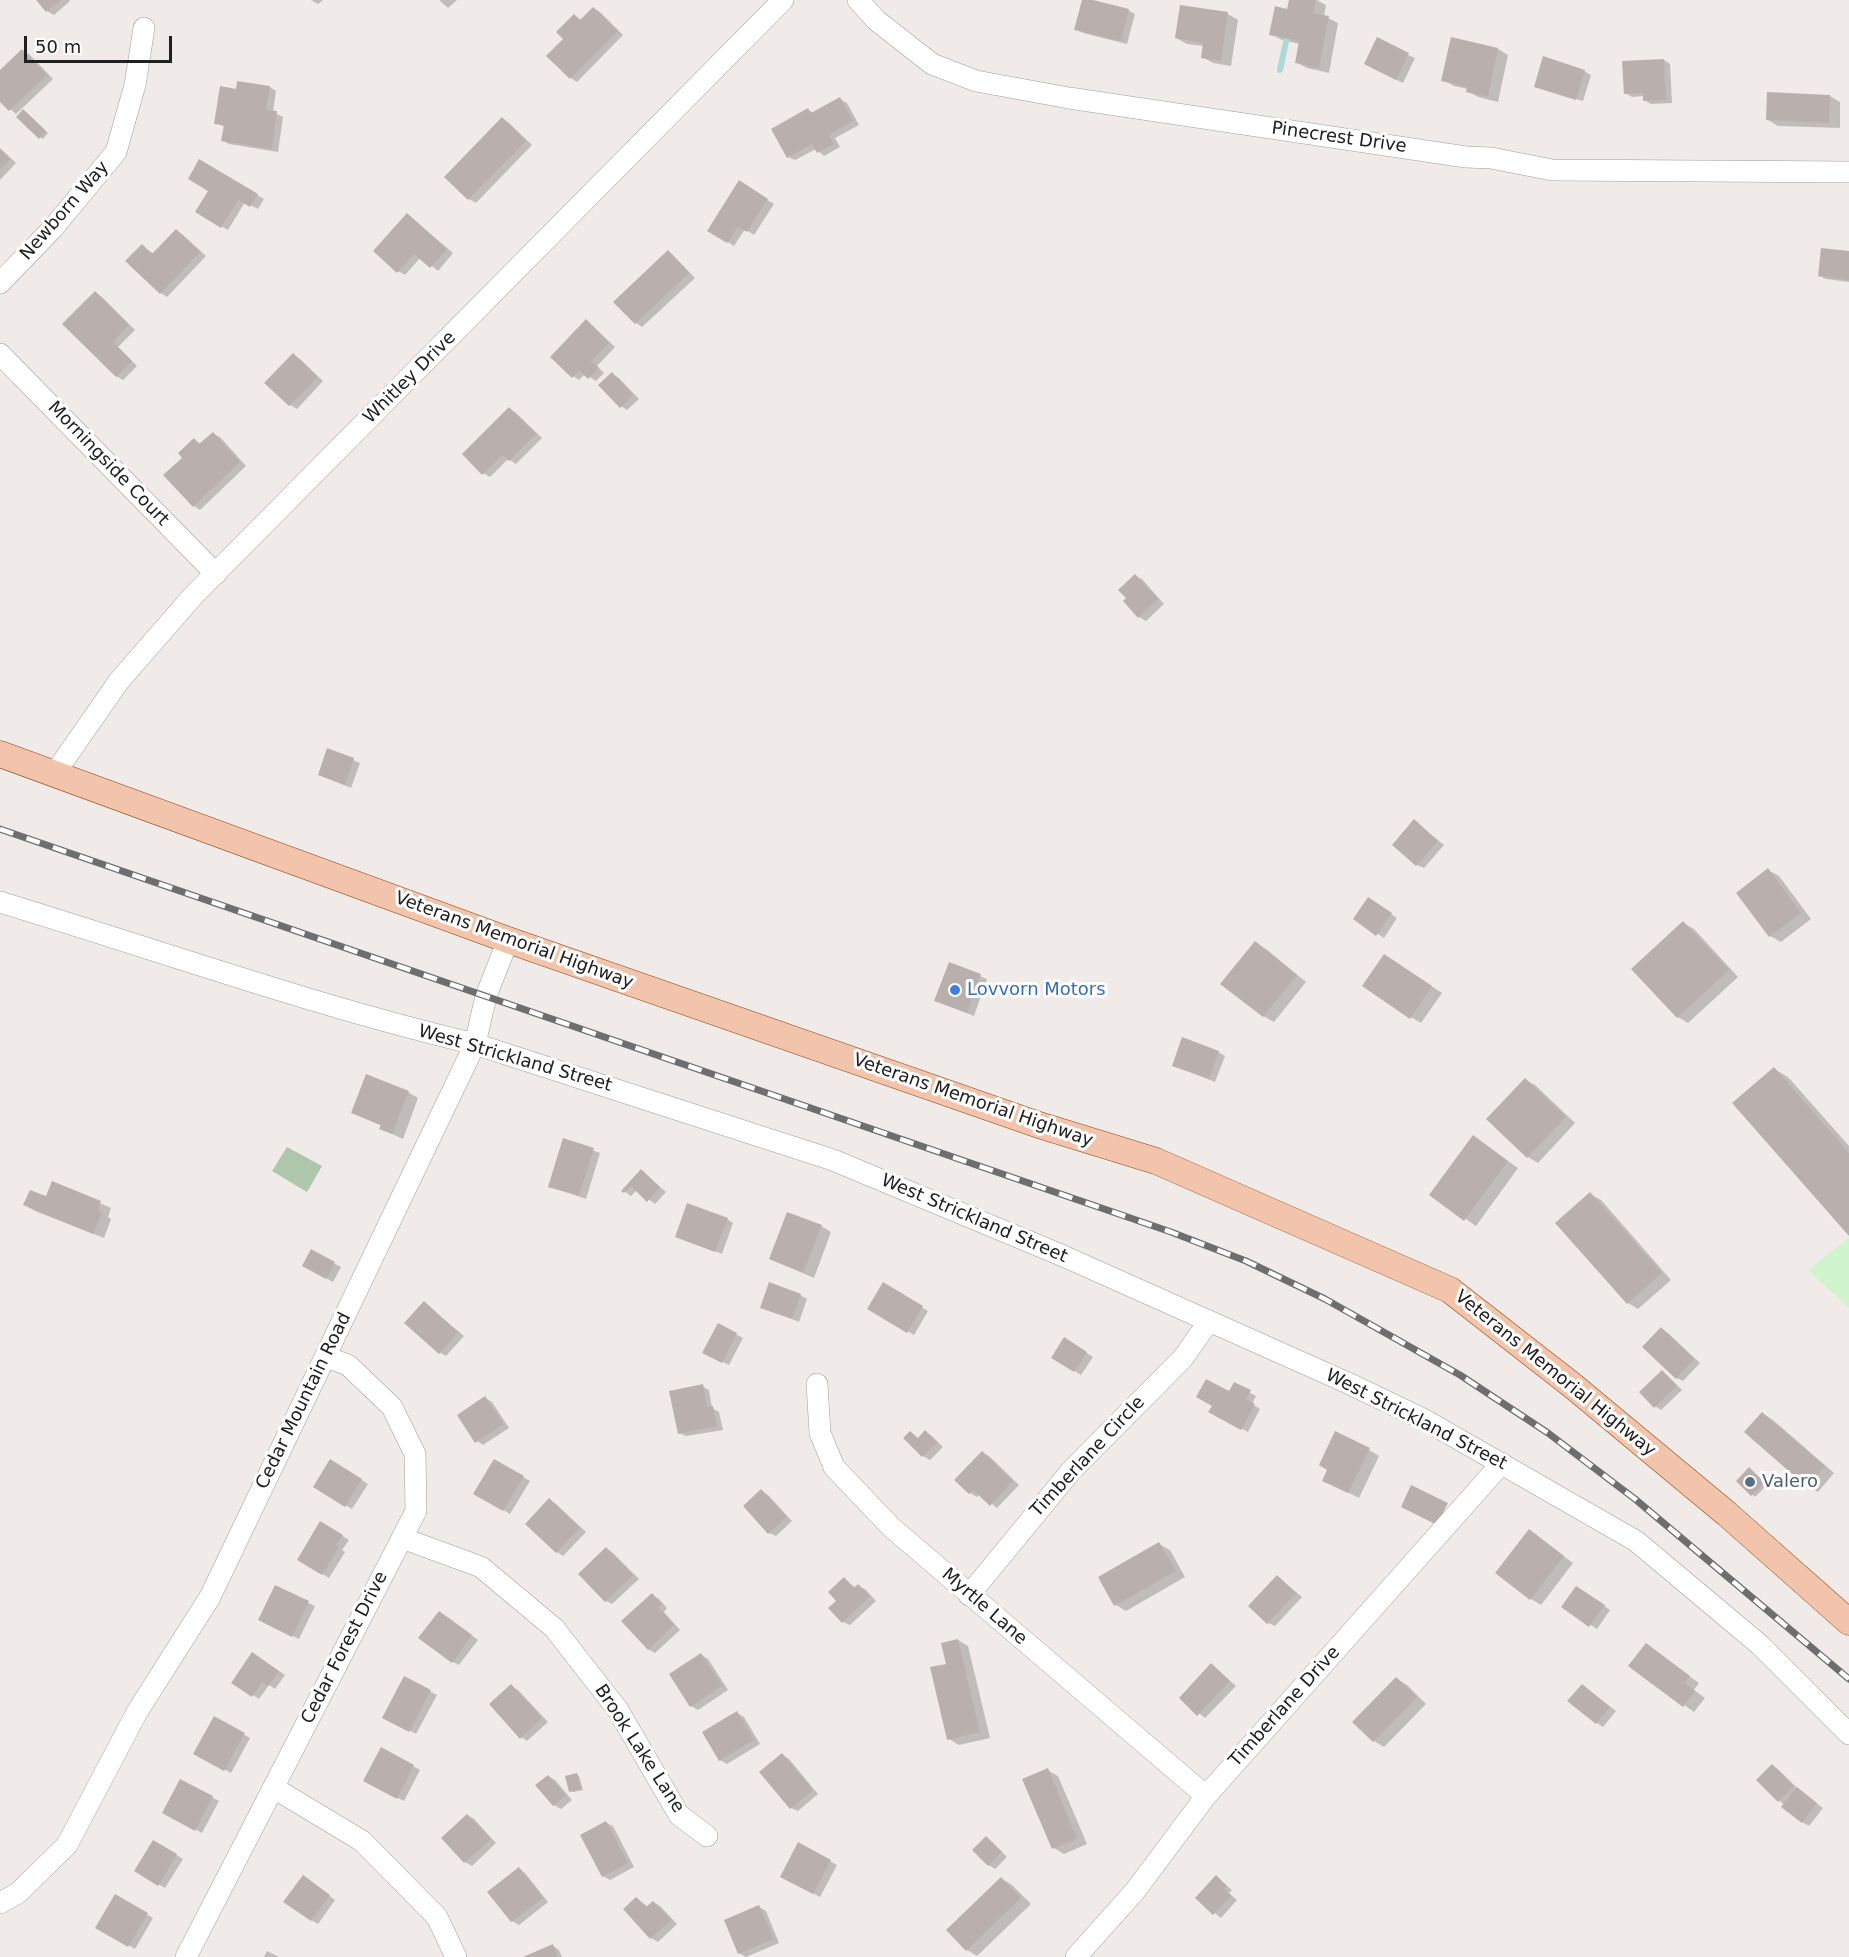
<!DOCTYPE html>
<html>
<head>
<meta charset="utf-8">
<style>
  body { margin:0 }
  #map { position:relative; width:1849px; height:1957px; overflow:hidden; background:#f0ebe8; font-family:"DejaVu Sans",sans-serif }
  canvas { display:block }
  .scale { position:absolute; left:24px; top:36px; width:148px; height:27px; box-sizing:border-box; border:3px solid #202020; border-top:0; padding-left:8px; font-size:18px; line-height:21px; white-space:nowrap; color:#202020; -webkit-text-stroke:4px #fff; paint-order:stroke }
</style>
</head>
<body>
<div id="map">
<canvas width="1849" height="1957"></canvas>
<div class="scale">50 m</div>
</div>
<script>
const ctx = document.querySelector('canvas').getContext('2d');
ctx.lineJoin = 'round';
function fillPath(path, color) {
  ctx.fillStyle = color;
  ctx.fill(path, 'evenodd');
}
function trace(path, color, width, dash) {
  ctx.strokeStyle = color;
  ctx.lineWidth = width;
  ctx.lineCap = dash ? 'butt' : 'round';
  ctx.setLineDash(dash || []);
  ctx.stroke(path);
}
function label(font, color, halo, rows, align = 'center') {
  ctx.font = font + ' "DejaVu Sans",sans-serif';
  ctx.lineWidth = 6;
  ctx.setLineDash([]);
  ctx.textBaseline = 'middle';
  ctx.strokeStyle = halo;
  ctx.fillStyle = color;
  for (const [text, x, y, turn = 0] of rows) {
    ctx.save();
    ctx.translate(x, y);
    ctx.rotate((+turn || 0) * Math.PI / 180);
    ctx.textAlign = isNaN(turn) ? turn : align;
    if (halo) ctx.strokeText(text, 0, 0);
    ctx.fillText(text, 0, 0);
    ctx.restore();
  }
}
const cemetery = new Path2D(`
  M287,1147L322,1166L307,1192L272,1171Z`);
const park = new Path2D(`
  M1849,1238V1308L1808,1270Z`);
const shadow = new Path2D(`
  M38,0H69L70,1L54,15L47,11Z
  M311,0H323L318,4Z
  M441,0H457L448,8L440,1Z
  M1083,0L1128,10L1135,14L1127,44L1083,33L1076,29Z
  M1290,0H1317L1326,5L1324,16L1338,23L1329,73L1307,68L1296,62L1300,44L1282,40L1271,34L1288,10Z
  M1181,6L1228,14L1238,20L1231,66L1213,63L1202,57L1204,46L1187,44L1176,38Z
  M593,8L600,12L623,35L577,82L571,78L548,56L565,39L574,16L582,20Z
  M1452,39L1498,49L1508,55L1498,102L1478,97L1468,91V89L1454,86L1443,80Z
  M22,51L29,54L53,79L16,114L0,100V72Z
  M1408,55L1415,58L1403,83L1372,68Z
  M1664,60L1670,64L1672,103L1651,104L1644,100V96L1632,97L1625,93Z
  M1584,71L1591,75L1583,101L1535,87Z
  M270,87L276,91L273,112L283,117L278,152L229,144L223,141L225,127L216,123L237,91Z
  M1830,96L1840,102V128L1778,126L1768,120Z
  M840,99L847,103L859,125L835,138L840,147L824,156L816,149L795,160L788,157L808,110L814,113Z
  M26,112L48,133L43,139L40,137Z
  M503,119L509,123L532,145L476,203L469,199L446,177Z
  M0,148L16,163L0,180Z
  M200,161L264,199L258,209L245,202L228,230L197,212L210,190Z
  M746,186L774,204L754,235L745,229L734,246L709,230Z
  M407,214L453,253L438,271L421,257L405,275L398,271Z
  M176,230L182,234L206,256L167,297L161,293L142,246L154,254Z
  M668,252L674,256L695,278L642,327L636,323Z
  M1849,252V282L1826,279L1819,276Z
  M95,293L102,297L135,330L118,347L137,366L123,380L116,376Z
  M586,321L592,325L615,347L597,366L604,373L596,381L585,374L579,380L573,376Z
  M293,355L300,359L323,381L297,409L290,405L267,383Z
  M612,374L619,378L639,399L627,410L621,406Z
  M509,409L515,412L542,438L516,464L508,459L490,477L483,473Z
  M213,434L220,437L246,466L200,510L194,506L185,458L194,440L201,444Z
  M1135,576L1142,579L1164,604L1146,621L1139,617Z
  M328,750L360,763L351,788L319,775Z
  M1414,821L1444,845L1424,868L1417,865Z
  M1768,870L1779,876L1811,919L1781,942L1770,936Z
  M1375,903L1397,918L1384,938L1355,919Z
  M1683,923L1694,929L1738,977L1688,1023L1678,1017Z
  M1255,943L1266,949L1306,982L1274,1022L1263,1016Z
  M1395,962L1442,993L1421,1023L1411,1017Z
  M950,964L987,979L974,1016L936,1001Z
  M1218,1052L1225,1056L1215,1082L1173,1065Z
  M1774,1069L1788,1077L1849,1146V1234Z
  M1525,1080L1535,1085L1575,1123L1538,1163L1528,1157Z
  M408,1092L418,1098L403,1139L381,1129L382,1126L353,1113Z
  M1473,1137L1518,1168L1476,1226L1431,1195Z
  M564,1140L600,1153L586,1199L550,1186Z
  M641,1171L666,1192L655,1204L637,1190L631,1196L623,1190Z
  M53,1183L111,1208L108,1217L111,1219L104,1238L35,1211L25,1205L47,1198Z
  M1590,1194L1601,1200L1671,1280L1638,1309L1628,1303Z
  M727,1219L733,1223L722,1254L677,1236Z
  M821,1226L831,1232L814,1278L771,1259Z
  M311,1251L341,1267L333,1282L304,1266Z
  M883,1284L928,1311L914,1335L869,1308Z
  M800,1295L807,1299L799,1322L762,1307Z
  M424,1303L464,1336L446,1356L439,1352Z
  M718,1325L743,1338L729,1365L704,1352Z
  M1661,1329L1668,1333L1700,1363L1683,1381L1677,1378Z
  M1065,1339L1093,1357L1081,1375L1053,1357Z
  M1662,1372L1668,1376L1682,1390L1661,1410L1655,1406Z
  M1234,1384L1256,1396L1252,1404L1260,1409L1248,1432L1210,1412L1213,1405L1229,1393Z
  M702,1386L709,1390L712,1408L719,1412L723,1430L686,1436L679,1433Z
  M485,1398L492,1402L509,1428L483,1445L477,1441Z
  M1763,1414L1773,1420L1834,1473L1818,1492L1808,1486Z
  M926,1432L932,1436L943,1447L930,1460L923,1456L905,1438L910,1433L919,1439Z
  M1369,1450L1379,1456L1359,1498L1335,1486Z
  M982,1453L989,1456L1019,1485L997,1508L980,1494L977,1497L970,1493L956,1480Z
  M331,1461L368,1484L352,1509L315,1487Z
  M494,1461L530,1481L510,1514L475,1493Z
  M1752,1471L1767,1485L1755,1497L1738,1481Z
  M762,1491L768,1495L792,1521L776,1536L769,1533Z
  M549,1500L556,1504L586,1532L563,1556L557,1552Z
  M321,1523L349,1540L342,1550L345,1552L329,1578L299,1560Z
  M1529,1531L1573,1563L1541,1605L1531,1599Z
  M1159,1544L1170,1550L1185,1577L1126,1611L1116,1605Z
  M607,1549L613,1553L639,1579L612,1604L606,1601Z
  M1277,1576L1302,1597L1275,1626L1268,1623Z
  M844,1579L856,1588L858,1586L865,1589L876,1601L850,1625L843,1622L838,1601Z
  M275,1587L315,1606L299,1639L266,1624Z
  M1583,1591L1610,1610L1597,1629L1563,1607Z
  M652,1595L659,1599L667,1608L664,1612L680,1630L655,1653L648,1649Z
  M446,1616L478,1640L459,1665L453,1662Z
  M958,1640L968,1646L990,1738L959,1745L949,1739L948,1665Z
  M1646,1645L1699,1683L1694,1690L1705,1698L1694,1712L1630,1666Z
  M701,1655L708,1659L728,1690L698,1710L691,1706Z
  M259,1658L285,1675L275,1689L269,1685L259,1699L253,1695Z
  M1212,1665L1236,1686L1205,1718L1181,1698Z
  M404,1678L437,1695L416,1734L384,1717Z
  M1397,1679L1407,1685L1426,1704L1384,1747L1374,1741L1355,1722Z
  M1582,1685L1616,1711L1603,1727L1597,1723Z
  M511,1686L518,1690L548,1722L527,1741L521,1737Z
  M737,1713L744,1717L760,1744L727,1764L720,1760Z
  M215,1718L250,1738L231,1773L195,1753Z
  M382,1749L420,1770L404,1801L365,1781Z
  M782,1755L789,1759L818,1794L798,1811L791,1808Z
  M1773,1766L1779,1770L1800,1791L1823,1808L1809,1826L1802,1822L1758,1780Z
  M1047,1770L1058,1776L1087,1844L1064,1854L1054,1848Z
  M577,1774L579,1776L583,1790L573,1792L570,1791Z
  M548,1776L555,1780L572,1800L561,1809L554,1805L537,1786Z
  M181,1781L219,1801L202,1833L164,1812Z
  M467,1815L474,1819L496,1843L472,1866L465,1862L443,1838Z
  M606,1823L613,1826L634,1867L610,1880L603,1876Z
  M986,1838L992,1842L1007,1857L995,1869L989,1865Z
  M154,1842L183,1859L165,1888L136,1871Z
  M799,1844L837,1865L820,1897L782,1877Z
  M519,1869L525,1873L548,1902L519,1925L512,1921L490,1892Z
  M1216,1877L1232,1890L1229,1893L1237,1900L1221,1918L1197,1898Z
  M1002,1879L1012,1885L1031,1904L977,1956L967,1950Z
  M310,1881L335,1900L318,1924L311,1920Z
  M115,1896L153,1918L135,1949L98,1927Z
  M637,1898L648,1907L653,1902L660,1906L677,1924L658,1942L651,1938Z
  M759,1907L766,1911L779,1943L746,1957L739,1953Z
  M553,1946L559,1950L562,1957H527Z
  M267,1951L279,1957H264Z`);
const stream = new Path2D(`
  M1280,70L1288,32`);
const building = new Path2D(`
  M36,0H61L46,12Z
  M1082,0H1093L1129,9L1121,41L1074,30Z
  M1289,0H1316L1313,13L1329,16L1319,68L1295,63L1299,41L1269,35L1275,6L1287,9Z
  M1180,5L1228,12L1221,61L1201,58L1203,43L1175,38Z
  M593,7L618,31L570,79L546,56L563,39L556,32L574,14L580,20Z
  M1377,37L1409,53L1396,80L1364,64Z
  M1451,37L1498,48L1488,97L1466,92L1467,87L1441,81Z
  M22,49L47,75L9,111L0,102V70Z
  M1543,56L1585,70L1576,100L1534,87Z
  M1664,59L1666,100L1643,101V93L1624,94L1622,61Z
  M237,81L270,86L266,110L277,111L272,149L221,141L224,125L214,124L220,86L236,89Z
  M1767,92L1830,95L1829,123L1766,120Z
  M840,97L853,121L829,135L834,144L817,153L812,144L787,158L771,129L808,108L811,113Z
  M23,109L46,131L39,139L16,117Z
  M502,117L526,141L468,200L444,177Z
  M0,149L10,159L0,170Z
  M199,159L258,194L250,207L238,200L221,228L195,212L208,191L188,179Z
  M739,180L768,199L747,232L738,227L727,243L707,231Z
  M407,213L447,249L430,268L414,254L397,273L373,251Z
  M176,229L200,252L160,294L125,261L142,244L152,254Z
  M1821,248L1849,251V280L1818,276Z
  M668,250L689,273L635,324L613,302Z
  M95,291L129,325L113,342L132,361L116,377L62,324Z
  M586,319L609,343L591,361L599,368L588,379L579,370L572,378L550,357Z
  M293,353L318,377L289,406L264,383Z
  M612,372L633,395L620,408L598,385Z
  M509,407L536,434L509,461L502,455L482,475L462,454Z
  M213,432L240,462L193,507L163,475L182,458L178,453L194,438L199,444Z
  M1135,574L1158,599L1138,618L1123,601L1126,598L1118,590Z
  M327,748L354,758L345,785L318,775Z
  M1414,819L1438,841L1416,866L1392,845Z
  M1768,868L1801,913L1769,937L1736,893Z
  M1368,897L1392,913L1376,936L1353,919Z
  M1683,921L1729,970L1677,1018L1631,969Z
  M1255,941L1297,975L1263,1017L1220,984Z
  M1384,954L1432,986L1410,1019L1362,986Z
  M949,962L981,974L967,1013L934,1001Z
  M1182,1037L1219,1051L1209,1079L1172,1066Z
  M1774,1067L1849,1153V1236L1732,1103Z
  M366,1074L409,1091L392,1134L379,1129L381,1125L351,1113Z
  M1525,1078L1566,1117L1527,1158L1486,1119Z
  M1473,1135L1508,1161L1464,1221L1429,1195Z
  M563,1138L594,1148L579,1196L548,1187Z
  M641,1169L660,1187L647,1202L631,1186L624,1193L621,1191Z
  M52,1181L101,1201L98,1210L102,1212L93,1234L23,1205L30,1190L46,1196Z
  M1590,1192L1662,1273L1627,1304L1555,1223Z
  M687,1203L728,1218L715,1252L675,1237Z
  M787,1212L822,1225L803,1273L769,1259Z
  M311,1249L335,1262L326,1279L302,1266Z
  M769,1282L801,1294L792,1319L760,1308Z
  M883,1282L923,1306L907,1333L867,1309Z
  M424,1301L458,1332L439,1354L404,1323Z
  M718,1323L737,1333L722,1363L702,1353Z
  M1661,1327L1694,1359L1676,1379L1642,1347Z
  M1064,1337L1087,1352L1074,1372L1051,1358Z
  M1662,1370L1677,1386L1654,1408L1639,1392Z
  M1206,1379L1229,1391L1234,1382L1251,1390L1246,1399L1255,1404L1241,1430L1208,1412L1212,1406L1196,1397Z
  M703,1384L707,1407L713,1406L717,1426L678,1434L669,1391Z
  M485,1396L504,1424L475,1443L457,1415Z
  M1762,1412L1825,1466L1807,1487L1744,1432Z
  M925,1430L937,1443L922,1457L903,1438L910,1431L918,1438Z
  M1335,1431L1370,1448L1348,1493L1322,1481L1327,1470L1319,1465Z
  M982,1451L1013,1481L990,1506L973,1490L969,1494L954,1480Z
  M330,1459L362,1479L345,1507L313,1487Z
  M494,1459L524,1476L503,1511L473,1494Z
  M1749,1467L1765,1483L1751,1496L1736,1481Z
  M1411,1485L1448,1503L1437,1525L1401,1507Z
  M761,1489L787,1517L768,1534L743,1506Z
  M549,1498L580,1528L556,1553L525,1524Z
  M320,1521L343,1535L336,1545L339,1547L322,1575L297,1560Z
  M1529,1529L1564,1556L1530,1600L1495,1573Z
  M1159,1542L1176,1571L1114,1606L1098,1577Z
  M606,1547L633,1575L605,1602L578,1574Z
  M1277,1575L1296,1593L1267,1624L1248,1606Z
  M844,1577L854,1588L858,1584L870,1596L842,1623L828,1608L836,1601L828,1592Z
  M275,1585L309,1601L292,1637L258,1620Z
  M1576,1586L1605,1605L1589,1627L1561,1607Z
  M652,1593L662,1604L658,1607L674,1625L648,1650L621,1621Z
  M439,1611L472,1635L452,1663L418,1638Z
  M958,1639L980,1732L947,1740L930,1667L946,1664L941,1643Z
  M1646,1643L1690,1676L1685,1683L1695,1691L1683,1707L1628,1666Z
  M252,1652L279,1671L268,1686L262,1682L252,1697L231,1683Z
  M701,1653L722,1686L690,1707L669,1674Z
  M1211,1663L1230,1681L1197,1716L1179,1698Z
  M404,1676L431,1690L409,1732L382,1718Z
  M1396,1677L1417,1697L1373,1742L1352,1722Z
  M511,1684L542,1718L520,1739L489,1704Z
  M1582,1684L1610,1707L1596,1724L1567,1701Z
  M737,1711L754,1740L719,1761L702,1732Z
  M214,1716L245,1733L224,1771L193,1754Z
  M381,1747L414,1765L397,1799L363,1781Z
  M782,1753L813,1790L790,1809L759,1772Z
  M1772,1764L1794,1786L1778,1802L1756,1780Z
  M1048,1768L1077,1839L1052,1849L1022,1779Z
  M577,1773L581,1789L569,1792L565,1776Z
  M548,1775L566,1795L553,1806L535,1785Z
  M180,1779L213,1796L195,1831L162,1813Z
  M1797,1787L1817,1803L1802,1823L1781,1807Z
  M467,1814L491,1839L464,1863L441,1838Z
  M606,1821L628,1863L602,1877L580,1835Z
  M986,1836L1002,1852L988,1866L972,1850Z
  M153,1840L177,1854L158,1886L134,1871Z
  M798,1842L831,1860L813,1894L780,1877Z
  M519,1867L543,1898L511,1922L487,1892Z
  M303,1875L330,1895L311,1921L283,1902Z
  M1216,1875L1227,1886L1224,1889L1231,1896L1213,1915L1195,1898Z
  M1001,1877L1021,1898L966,1951L946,1930Z
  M115,1894L148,1913L128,1947L95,1928Z
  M636,1897L646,1907L653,1901L671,1920L650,1939L623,1909Z
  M759,1905L774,1939L738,1954L724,1920Z
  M553,1944L558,1957H523Z`);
const minor = new Path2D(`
  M858,0L876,20L932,64L976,81L1069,98L1466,157L1491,158L1552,170L1849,172
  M0,283L53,228L116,152L135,85L144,28
  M0,354L216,574
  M55,773L119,681L193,596L783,0
  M0,902C158,950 314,1006 475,1044L833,1160L1061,1255L1350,1384L1425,1420L1636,1541L1760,1645L1849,1734
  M817,1384L820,1433L834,1467L891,1527L1206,1796
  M402,1538L481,1567L554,1628L618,1710L679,1815L707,1836
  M969,1595L1071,1471L1183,1358L1209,1321
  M274,1788L362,1841L437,1917L456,1957
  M0,1903L18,1893L67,1845L137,1712L210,1597L475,1044L486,996L508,940
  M186,1957L416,1511L415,1454L392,1407L348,1365L326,1357
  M1076,1957L1135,1891L1206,1796L1502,1463`);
const major = new Path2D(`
  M0,754L508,940L1039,1125L1156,1161L1450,1290L1573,1386L1727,1514L1849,1622`);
const rail = new Path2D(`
  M0,829L1171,1232L1246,1261L1325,1299L1460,1375L1548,1433L1635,1499L1849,1679`);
const markers = [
  [955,990,6,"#3f7fe0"],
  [1750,1482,6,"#5c6f8a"]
];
const streetNames = [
  ["Pinecrest Drive",1339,138,8],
  ["Newborn Way",65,211,-49],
  ["Whitley Drive",410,378,-45],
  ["Morningside Court",108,464,46],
  ["Veterans Memorial Highway",514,941,20],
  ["West Strickland Street",515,1059,16],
  ["Veterans Memorial Highway",973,1101,19],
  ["West Strickland Street",974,1219,23],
  ["Veterans Memorial Highway",1555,1374,39],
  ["Cedar Mountain Road",304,1401,-64],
  ["West Strickland Street",1416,1420,27],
  ["Timberlane Circle",1088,1457,-47],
  ["Myrtle Lane",984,1607,41],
  ["Cedar Forest Drive",345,1648,-63],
  ["Timberlane Drive",1285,1707,-48],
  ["Brook Lake Lane",639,1749,57]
];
const shopNames = [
  ["Lovvorn Motors",967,990]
];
const serviceNames = [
  ["Valero",1762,1482]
];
fillPath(cemetery, '#adc6ac');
fillPath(park, '#d0f4cb');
fillPath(shadow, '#0003');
trace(stream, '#add8d8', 6);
fillPath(building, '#b9b0ae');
trace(minor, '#9d9d9d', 22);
trace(major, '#8b4811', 27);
trace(minor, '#fff', 21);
trace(major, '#f2c4ab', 26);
trace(rail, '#6e6e6e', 7);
trace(rail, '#fff', 4.5, [14]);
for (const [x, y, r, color] of markers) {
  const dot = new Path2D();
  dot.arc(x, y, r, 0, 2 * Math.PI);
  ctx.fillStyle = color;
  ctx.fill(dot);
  trace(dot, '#fff', 2);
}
label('18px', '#202020', '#fff', streetNames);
label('18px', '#366cbe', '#fff', shopNames, 'left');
label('18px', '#4e5e75', '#fff', serviceNames, 'left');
</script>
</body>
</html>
